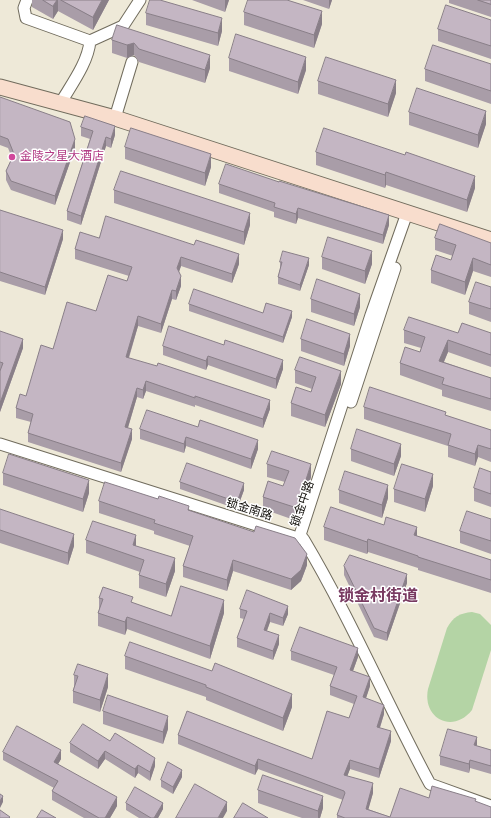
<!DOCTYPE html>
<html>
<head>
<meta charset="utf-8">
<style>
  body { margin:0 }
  canvas { display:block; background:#eee9d8 }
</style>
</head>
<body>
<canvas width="491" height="818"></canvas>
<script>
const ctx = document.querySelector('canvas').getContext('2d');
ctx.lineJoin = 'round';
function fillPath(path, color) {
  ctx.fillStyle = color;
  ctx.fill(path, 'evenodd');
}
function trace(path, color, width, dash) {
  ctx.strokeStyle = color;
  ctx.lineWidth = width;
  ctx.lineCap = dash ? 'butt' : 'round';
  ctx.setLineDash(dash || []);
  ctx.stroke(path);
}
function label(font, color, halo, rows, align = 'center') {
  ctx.font = font + ' "Roboto Condensed","Noto Sans SC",sans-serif';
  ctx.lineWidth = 3;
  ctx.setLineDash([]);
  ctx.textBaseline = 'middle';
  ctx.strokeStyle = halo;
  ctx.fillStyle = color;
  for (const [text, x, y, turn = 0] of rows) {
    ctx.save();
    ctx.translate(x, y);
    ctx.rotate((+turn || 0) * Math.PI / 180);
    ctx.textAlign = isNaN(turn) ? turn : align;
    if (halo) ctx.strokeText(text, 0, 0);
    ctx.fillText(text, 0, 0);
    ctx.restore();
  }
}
const green = new Path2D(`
  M472,612L480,614L491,625V650L472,710C453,734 422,719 428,689L447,628C453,617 460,613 472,612Z`);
const street = new Path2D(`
  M27,0L24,8L26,18L90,41C88,63 71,85 60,104
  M90,41L123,26L140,0
  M115,118L132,62
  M351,402L395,268
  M0,444L304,540C351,619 387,704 430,784L491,806
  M304,540L300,535L371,315L407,213`);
const secondary = new Path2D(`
  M0,87L115,118L491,240`);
const wall = new Path2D(`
  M32,0H109L93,30L58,11L53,19L32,7Z
  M192,0H229L225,12Z
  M303,0H332L329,9Z
  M449,0H491V17L449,3Z
  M244,12L322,24L314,48L244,25Z
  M146,13L222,31L218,46L146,25Z
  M491,20V59L438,41V29Z
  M117,25L210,68L205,83L139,62L134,55L127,58L112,53V40Z
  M229,58L306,70L298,94L229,71Z
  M491,64V104L425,81V69Z
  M318,81L396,93L388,117L318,94Z
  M0,97L75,148L55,205L11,190L6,180V171L12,158L8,148L0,145Z
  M409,112L486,124L478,148L409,125Z
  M81,127L115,135L111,148L106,146L81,225L67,220V211L90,139L81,136Z
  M125,147L211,167L205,186L125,159Z
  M316,152L475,188L467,212L386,185L385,188L316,165Z
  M219,184L389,225L383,244L298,218L296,224L274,217V212L219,193Z
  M114,190L250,225L244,245L114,203Z
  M0,210L63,239L45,295L0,281Z
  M99,238L239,264L232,283L181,266L179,272L181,286L176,300L172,299L161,333L138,326L129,358L270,409L263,428L195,405V407L146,391L143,399L137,397L128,428L132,439L121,472L28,442V433L31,422L16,418V408L26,396L53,349L96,311L127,281L129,276L75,259V249Z
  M435,238L491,243V277L473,271L465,295L431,283V270L451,260L453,256L435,250Z
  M322,257L372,264L365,284L322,269Z
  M280,262L309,265L300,291L278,284V277L280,269Z
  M491,287V322L469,314V302Z
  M311,299L360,307L354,326L311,312Z
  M189,304L263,313L292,317L283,343L189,311Z
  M404,330L458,333H491V367L448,352L444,362L491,378V411L442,396V390L400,375V363L420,352L421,348L404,343Z
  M0,331L23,348L0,412Z
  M301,339L350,346L344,366L301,351Z
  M163,346L283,369L276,389L208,365L206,370L163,355Z
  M295,370L341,384L325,427L291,416V403L311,392L312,389L295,383Z
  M364,407L446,416L491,430V462L478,457L475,466L448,457V446L364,419Z
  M140,429L258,449L251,469L186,446L184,453L140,439Z
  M351,449L401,456L394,476L351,461Z
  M267,464L311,477L297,521L263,509V497L283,486L285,482L267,477Z
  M491,472V507L474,501V488Z
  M3,473L89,493L83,512L3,485Z
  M180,482L244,490L237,509L180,489Z
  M433,486L425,512L394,502V489Z
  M339,490L388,498L382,518L339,503Z
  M99,501L189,510L307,565L301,581L291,590L233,571L227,591L183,577V566L190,546L154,534V531L99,513Z
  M0,509L74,546L68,565L0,543Z
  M491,519V554L460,543V531Z
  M384,525L491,560V593L418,570V568L368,552L367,554L324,540V527Z
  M86,540L136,546L175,571L166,597L139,588V575L140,572L86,553Z
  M344,566L407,583L387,641L374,637L344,575Z
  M99,598L133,603L171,616L224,613L210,659L127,629L125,635L98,626V613L99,610Z
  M240,609L288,614L283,626L270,622L267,631L279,644L273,660L237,647V638L244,619L240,618Z
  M291,651L358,657L353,671L370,686L366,698L384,714L380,728L391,741L379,778L350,769L347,776L373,793L368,809L390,817L429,798L476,802L491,818H337V815L343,800L258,769L255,775L178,744V735L312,759L349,718L354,704L330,695V686L334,675L291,660Z
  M125,656L292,707L283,731L206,700V697L125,669Z
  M74,675L108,687L100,712L73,703V691L74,687Z
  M103,711L168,729L163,744L103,724Z
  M110,741L155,766L150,781L138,773L135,778L105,759L98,769L70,752V743Z
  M477,746L491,750V774L470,768L469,773L440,765V756Z
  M3,752L61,759L58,764L117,806L110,818H84L52,800V791L54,788L3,760Z
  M182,777L173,794L161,787V780Z
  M258,790L323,808L320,818H302L258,803Z
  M126,803L163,809L158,818H139L126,810Z`);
const shadedWall = new Path2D(`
  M57,0H58V11L53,19V6Z
  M102,0H109L93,30V17Z
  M225,0H229L225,12Z
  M329,0H332L329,9Z
  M322,11V24L314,48V35Z
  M222,18V31L218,46V33Z
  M134,43V55L127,58V45Z
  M210,55V68L205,83V70Z
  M306,57V70L298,94V82Z
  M396,80V93L388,117V104Z
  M486,111V124L478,148V135Z
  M115,126V135L111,148V139Z
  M106,137V146L81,225V216Z
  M75,139V148L55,205V196Z
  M211,154V167L205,186V173Z
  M386,172V185L385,188V175Z
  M475,176V188L467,212V200Z
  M298,208V218L296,224V214Z
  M250,213V225L244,245V232Z
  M389,215V225L383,244V235Z
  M63,230V239L45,295V287Z
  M372,251V264L365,284V271Z
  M239,254V264L232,283V274Z
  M181,257V266L177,277V268Z
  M309,258V265L300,291V285Z
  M473,258V271L465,295V282Z
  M181,276V286L176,300V291Z
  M172,290V299L161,333V324Z
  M360,294V307L354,326V314Z
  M292,311V317L283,343V337Z
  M138,316V326L126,366V357Z
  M350,334V346L344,366V354Z
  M23,339V348L0,412V403Z
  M448,340V352L439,373V361Z
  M208,356V365L206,370V361Z
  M283,360V369L276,389V379Z
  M341,371V384L325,427V415Z
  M146,381V391L143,399V390Z
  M137,388V397L125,437V427Z
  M270,400V409L263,428V419Z
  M132,429V439L121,472V463Z
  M186,437V446L184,453V444Z
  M258,440V449L251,469V459Z
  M401,444V456L394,476V464Z
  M478,445V457L475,466V454Z
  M311,464V477L297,521V508Z
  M433,474V486L425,512V499Z
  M89,480V493L83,512V499Z
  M244,483V490L237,509V502Z
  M388,485V498L382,518V505Z
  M417,527V540L414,535Z
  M74,534V546L68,565V553Z
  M136,535V548L133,557V545Z
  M368,539V552L367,554V542Z
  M307,554V565L301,581L291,590V579Z
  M175,558V571L166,597V584Z
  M233,560V571L227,591V580Z
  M407,574V583L387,641V633Z
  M224,600V613L210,659V646Z
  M288,606V614L283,626V618Z
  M270,613V622L264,638V630Z
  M127,617V629L125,635V622Z
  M279,635V644L273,660V651Z
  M358,648V657L350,679V670Z
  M108,674V687L100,712V700Z
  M370,677V686L363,707V697Z
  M292,694V707L283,731V718Z
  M384,705V714L377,736V727Z
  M168,716V729L163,744V732Z
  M391,731V741L379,778V769Z
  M477,737V746L474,745Z
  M61,750V759L54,771V762Z
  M105,751V759L98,769V761Z
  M155,758V766L150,781V772Z
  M258,759V769L255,775V766Z
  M350,760V769L344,785V775Z
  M470,760V768L469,773V764Z
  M138,765V773L135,778V769Z
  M182,770V777L173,794V787Z
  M373,783V793L366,818V809Z
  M3,796V802L0,808V801Z
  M323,796V808L320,818H318V811Z
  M117,797V806L110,818H105Z
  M227,802V811L223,818H218Z
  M163,803V809L158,818H154Z`);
const building = new Path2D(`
  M43,0H57L53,6Z
  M61,0H102L93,17Z
  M150,0H160L222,18L218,33L146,13Z
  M248,0H287L322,11L314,35L244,12Z
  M478,0H491V4Z
  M446,5L491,20V46L438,29Z
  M117,25L210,55L205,70L139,49L134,43L127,45L112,40Z
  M236,34L306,57L298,82L229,58Z
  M433,45L491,64V91L425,69Z
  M326,57L396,80L388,104L318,81Z
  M417,88L486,111L478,135L409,112Z
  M0,97L70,122L75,139L55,196L11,181L6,171L14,154L8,139L0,136Z
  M85,116L115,126L111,139L106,137L81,216L67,211L93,131L81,127Z
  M131,128L211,154L205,173L125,147Z
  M324,128L405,155L406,152L475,176L467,200L386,172L385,175L316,152Z
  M226,164L279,182V181L389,215L383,235L298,208L296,214L274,207L275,203L219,184Z
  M121,171L250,213L244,232L114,190Z
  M0,210L63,230L45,287L0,272Z
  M106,216L194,245L196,240L239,254L232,274L181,257L177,268L181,276L176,291L172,290L161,324L138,316L126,357L157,366L158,363L270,400L263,419L195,396V398L146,381L143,390L137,388L125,427L132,429L121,463L28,433L33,414L16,408L20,394L26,396L41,345L53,349L67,302L96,311L108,275L127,281L132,267L75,249L80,232L99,238Z
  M440,224L491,243V265L473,258L465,282L431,270L436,255L451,260L456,245L435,238Z
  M328,237L372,251L365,271L322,257Z
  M283,251L309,258L300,285L278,277L282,262H280Z
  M317,279L360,294L354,314L311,299Z
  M476,282L491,287V309L469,302Z
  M194,289L263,313L266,303L292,311L283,337L189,304Z
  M409,317L458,333L462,323L491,333V355L448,340L439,361L491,378V399L442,384L444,378L400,363L405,347L420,352L425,337L404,330Z
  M307,319L350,334L344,354L301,339Z
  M169,326L224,345L225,340L283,360L276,379L208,356L206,361L163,346Z
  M0,331L23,339L0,403V371L3,363L0,362Z
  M300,357L341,371L325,415L291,403L296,387L311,392L316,377L295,370Z
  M370,387L446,412L445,415L491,430V449L478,445L475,454L448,445L451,434L364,407Z
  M147,410L198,427L200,420L258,440L251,459L186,437L184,444L140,429Z
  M357,429L401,444L394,464L351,449Z
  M272,451L311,464L297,508L263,497L268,481L283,486L289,471L267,464Z
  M9,454L89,480L83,499L3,473Z
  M187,463L244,483L237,502L180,482Z
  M402,464L433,474L425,499L394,489Z
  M480,468L491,472V494L474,488Z
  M345,471L388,485L382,505L339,490Z
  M105,482L158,499L159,496L189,506L188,510L254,532L256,526L295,538L307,554L301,570L291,579L233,560L227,580L183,566L193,536L154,523L155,520L99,501Z
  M331,507L384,525L386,517L417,527L414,535L491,560V580L418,557V556L368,539L367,542L324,527Z
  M0,509L74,534L68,553L0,530Z
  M467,511L491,519V541L460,531Z
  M93,521L136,535L133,545L175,558L166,584L139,575L144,560L86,540Z
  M350,555L407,574L387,633L374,628L344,566Z
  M181,586L224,600L210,646L127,617L125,622L98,613L103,599L99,598L103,587L133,597L131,602L171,616Z
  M247,590L288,606L283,618L270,613L264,630L279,635L273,651L237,638L247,611L240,609Z
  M300,627L358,648L350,670L370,677L363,697L384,705L377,727L391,731L379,769L350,760L344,775L373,783L366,809L390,817L400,788L429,798L432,786L476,799L475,801L491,807V818H345L337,815L345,793L344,791L258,759L255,766L178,735L187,711L312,759L327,711L349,718L357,696L330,686L337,667L291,651Z
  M130,642L212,671L215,663L292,694L283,718L206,687V685L125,656Z
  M78,664L108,674L100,700L73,691L78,676L74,675Z
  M108,695L168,716L163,732L103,711Z
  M83,724L110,741L115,733L155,758L150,772L138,765L135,769L105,751L98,761L70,743Z
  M17,726L61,750L54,762L117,797L105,818H99L52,791L58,781L3,752Z
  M448,729L477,737L474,745L491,750V766L470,760L469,764L440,756Z
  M168,762L182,770L173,787L161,780Z
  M263,775L323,796L318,811L258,790Z
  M195,784L227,802L218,818H176Z
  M135,787L163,803L154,818H151L126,803Z
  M0,794L3,796L0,801Z
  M243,803L268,818H234Z
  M0,810L10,817L9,818H0Z
  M42,810L56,818H37Z`);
const markers = [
  [12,157,4,"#d1479c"]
];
const hotelNames = [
  ["金陵之星大酒店",20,157]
];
const streetNames = [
  ["锁金中路",303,504,-71],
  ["锁金南路",249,510,17]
];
const districtNames = [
  ["锁金村街道",378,597]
];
fillPath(green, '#b4d4a5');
trace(street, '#716c5d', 13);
trace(secondary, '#716c5d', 17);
trace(street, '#fff', 11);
trace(secondary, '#f8ddcd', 15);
fillPath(wall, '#a99da8');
fillPath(shadedWall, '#897f88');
fillPath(building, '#c4b6c3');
trace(building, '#897f88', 1);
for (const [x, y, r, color] of markers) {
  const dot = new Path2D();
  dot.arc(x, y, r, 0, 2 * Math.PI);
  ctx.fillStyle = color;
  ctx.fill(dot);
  trace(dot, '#fff', 1.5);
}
label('12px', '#b23c85', '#fff', hotelNames, 'left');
label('12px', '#100e09', '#fff', streetNames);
label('bold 16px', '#783a61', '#fff', districtNames);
</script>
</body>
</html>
